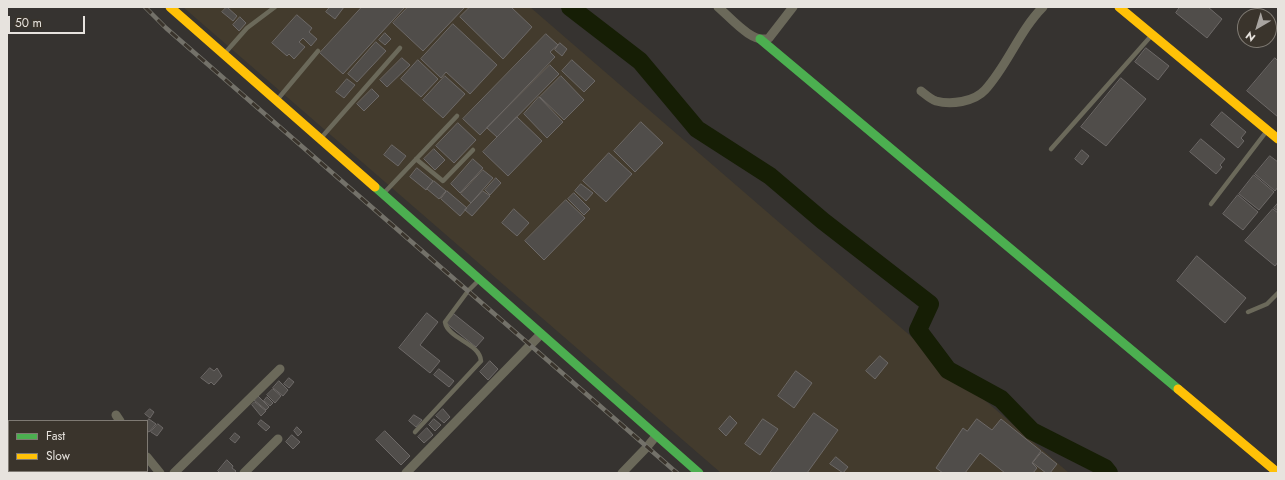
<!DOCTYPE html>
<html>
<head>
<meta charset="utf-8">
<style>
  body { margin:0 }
  #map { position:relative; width:1285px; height:480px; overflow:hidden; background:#363330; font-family:Jost,sans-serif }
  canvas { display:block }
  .frame { position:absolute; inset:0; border:8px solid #e7e3de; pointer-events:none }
  .legend { position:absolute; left:8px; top:420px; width:140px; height:52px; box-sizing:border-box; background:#3a342c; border:1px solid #7f7a73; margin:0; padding:5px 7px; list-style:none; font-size:12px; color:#e7e3de }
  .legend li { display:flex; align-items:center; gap:8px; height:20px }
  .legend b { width:20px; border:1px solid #7f7a73 }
  .north { position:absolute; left:1237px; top:8px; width:40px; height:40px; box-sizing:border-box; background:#3a342c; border:1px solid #7f7a73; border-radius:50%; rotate:218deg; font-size:11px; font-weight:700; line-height:16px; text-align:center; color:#e7e3de }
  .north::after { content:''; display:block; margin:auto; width:14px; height:18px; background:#a9a5a1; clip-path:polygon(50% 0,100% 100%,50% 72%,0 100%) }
  .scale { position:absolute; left:8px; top:16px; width:77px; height:18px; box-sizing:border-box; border:2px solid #e7e3de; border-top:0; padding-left:5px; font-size:12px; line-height:14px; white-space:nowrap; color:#e7e3de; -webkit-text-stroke:3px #3a342c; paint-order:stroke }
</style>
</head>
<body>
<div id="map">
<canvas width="1285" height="480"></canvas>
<div class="frame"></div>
<ul class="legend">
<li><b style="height:5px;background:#4caf50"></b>Fast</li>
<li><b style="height:5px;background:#ffc107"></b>Slow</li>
</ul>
<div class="north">N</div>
<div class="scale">50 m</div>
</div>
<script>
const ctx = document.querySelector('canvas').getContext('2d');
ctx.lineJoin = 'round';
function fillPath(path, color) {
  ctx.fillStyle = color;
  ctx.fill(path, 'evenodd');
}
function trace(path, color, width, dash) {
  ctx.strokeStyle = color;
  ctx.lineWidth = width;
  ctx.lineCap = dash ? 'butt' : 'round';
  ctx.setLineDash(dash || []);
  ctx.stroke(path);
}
const built = new Path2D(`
  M183,7H530L1069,473H721Z`);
const river = new Path2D(`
  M570,7L640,61L697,129L770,176L823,221L930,304L918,330L948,370L1001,399L1032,431L1105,468L1109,473`);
const building = new Path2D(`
  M227,7L237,16L233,21L222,12Z
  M330,7H344L335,19L326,12Z
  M362,7H405L343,74L320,53Z
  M408,7H465L423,51L393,23Z
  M470,7H511L532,27L503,59L460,17Z
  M1180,7H1208L1222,19L1207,38L1176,13Z
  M297,15L312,28L309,32L317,39L311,46L303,38L299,42L305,47L294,59L289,54L287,56L272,43Z
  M240,17L246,23L239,31L233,25Z
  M453,24L497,65L470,94L446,72L441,78L421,59Z
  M385,33L391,39L385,45L379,40Z
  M546,34L558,45L550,52L555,57L480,135L463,119Z
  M376,42L386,51L357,82L348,74Z
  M560,43L567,49L562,56L555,50Z
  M1146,48L1169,66L1158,80L1135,62Z
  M402,58L410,65L387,87L380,80Z
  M1275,58L1278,61V117L1247,91Z
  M418,60L438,79L421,97L401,79Z
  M572,60L595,81L584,92L562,71Z
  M550,65L559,74L497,137L487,128Z
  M445,76L465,94L443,118L423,100Z
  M561,76L584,100L564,120L540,97Z
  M1121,78L1146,99L1106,146L1081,127Z
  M347,79L355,85L344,98L336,92Z
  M372,89L379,96L364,111L357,104Z
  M539,97L563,122L547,138L524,114Z
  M1222,112L1246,132L1241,138L1244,141L1238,148L1211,125Z
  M517,117L542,141L508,176L483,152Z
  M641,122L663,143L635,172L614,151Z
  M458,123L476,140L454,163L436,146Z
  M1201,139L1225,159L1220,165L1222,167L1216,174L1190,152Z
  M392,145L406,156L398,166L384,155Z
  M434,149L445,160L435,170L424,159Z
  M1082,150L1089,156L1082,165L1075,159Z
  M609,153L632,174L606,202L583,181Z
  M1270,156L1278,162V187L1275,191L1255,174Z
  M473,159L483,168L460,193L451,184Z
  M417,168L433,181L426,190L410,177Z
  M483,170L493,178L471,203L461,194Z
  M1254,175L1274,192L1259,210L1239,194Z
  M496,178L501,183L490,195L485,190Z
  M434,181L446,191L439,199L427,189Z
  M581,184L593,193L586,201L575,191Z
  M447,191L467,208L460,216L441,199Z
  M483,191L490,196L472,216L465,210Z
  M574,193L590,209L584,215L568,199Z
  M1238,195L1258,212L1243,230L1223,214Z
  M566,200L585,218L544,260L525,241Z
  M1278,203V211L1274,208Z
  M514,209L529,223L517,236L502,223Z
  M1273,209L1278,213V262L1275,266L1245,241Z
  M1197,256L1246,298L1225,323L1177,281Z
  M427,313L438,322L420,345L440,361L430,373L399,348Z
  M454,314L484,338L476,347L446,323Z
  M880,356L888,363L875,379L866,371Z
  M490,361L498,369L488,380L480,372Z
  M210,368L214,371L217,368L222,376L214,385L211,382L209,384L201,378Z
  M439,369L454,381L449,387L434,375Z
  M796,371L812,383L794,408L778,396Z
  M289,378L294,382L289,388L284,384Z
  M279,381L288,390L283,396L273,388Z
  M273,389L281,396L275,403L267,395Z
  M258,396L269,407L266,410L254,400Z
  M267,397L273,403L270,406L264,401Z
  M255,402L266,411L261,416L252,405Z
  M150,409L154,412L150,418L145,414Z
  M443,409L450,417L444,423L436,416Z
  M814,413L838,430L807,473H770Z
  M414,415L422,420L416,427L409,421Z
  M730,416L737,423L726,436L719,429Z
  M149,419L156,424L149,432L147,431V422Z
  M434,419L441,425L435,431L429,425Z
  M763,419L778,429L760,455L745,444Z
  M977,419L992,430L1001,419L1041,451L1032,463L1037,468L1033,473H1005L980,453L965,473H943L936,468L963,428L967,431Z
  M261,420L270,427L266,431L258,424Z
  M158,424L163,428L157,436L151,432Z
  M297,427L302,432L298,436L294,431Z
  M427,428L433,435L424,443L418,437Z
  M385,431L410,456L401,465L376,440Z
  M235,433L240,437L235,443L230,439Z
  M292,435L300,442L293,449L286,442Z
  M1042,452L1057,464L1050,473H1046L1033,463Z
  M836,457L848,467L843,473L830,464Z
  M227,460L233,466L232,468L236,471L234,473H220L218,471Z`);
const lane = new Path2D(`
  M225,53L247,28L275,7
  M277,100L318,51
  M321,138L400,48
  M1051,149L1151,36
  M416,159L443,181L473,150
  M384,193L457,116
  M1211,204L1266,132
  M1248,312L1267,304L1278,293
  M415,432L481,361C480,343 448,339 445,322L468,291L478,281`);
const street = new Path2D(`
  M718,7C730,17 753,45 769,38L793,7
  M921,91C925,94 930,99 936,101C951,105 974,102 985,90C1008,65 1019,31 1043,7
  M116,415L120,421
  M147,457L160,473
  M174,473L280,369
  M244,473L278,439
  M406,473L541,334
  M622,473L647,447L656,436`);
const fast = new Path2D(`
  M760,39L1178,389
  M375,187L699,473`);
const slow = new Path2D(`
  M170,7L375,187
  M1119,7L1278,139
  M1178,389L1278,473`);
const rail = new Path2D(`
  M145,7L166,28L677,473`);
fillPath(built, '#433b2d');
trace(river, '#161e05', 18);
fillPath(building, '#504d4a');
trace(building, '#6d6967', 1);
trace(lane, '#6b695a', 4.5);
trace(street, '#6b695a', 9);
trace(fast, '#4caf50', 9);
trace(slow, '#ffc107', 9);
trace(rail, '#737169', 4.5);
trace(rail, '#3a342c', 3, [9]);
</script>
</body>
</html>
